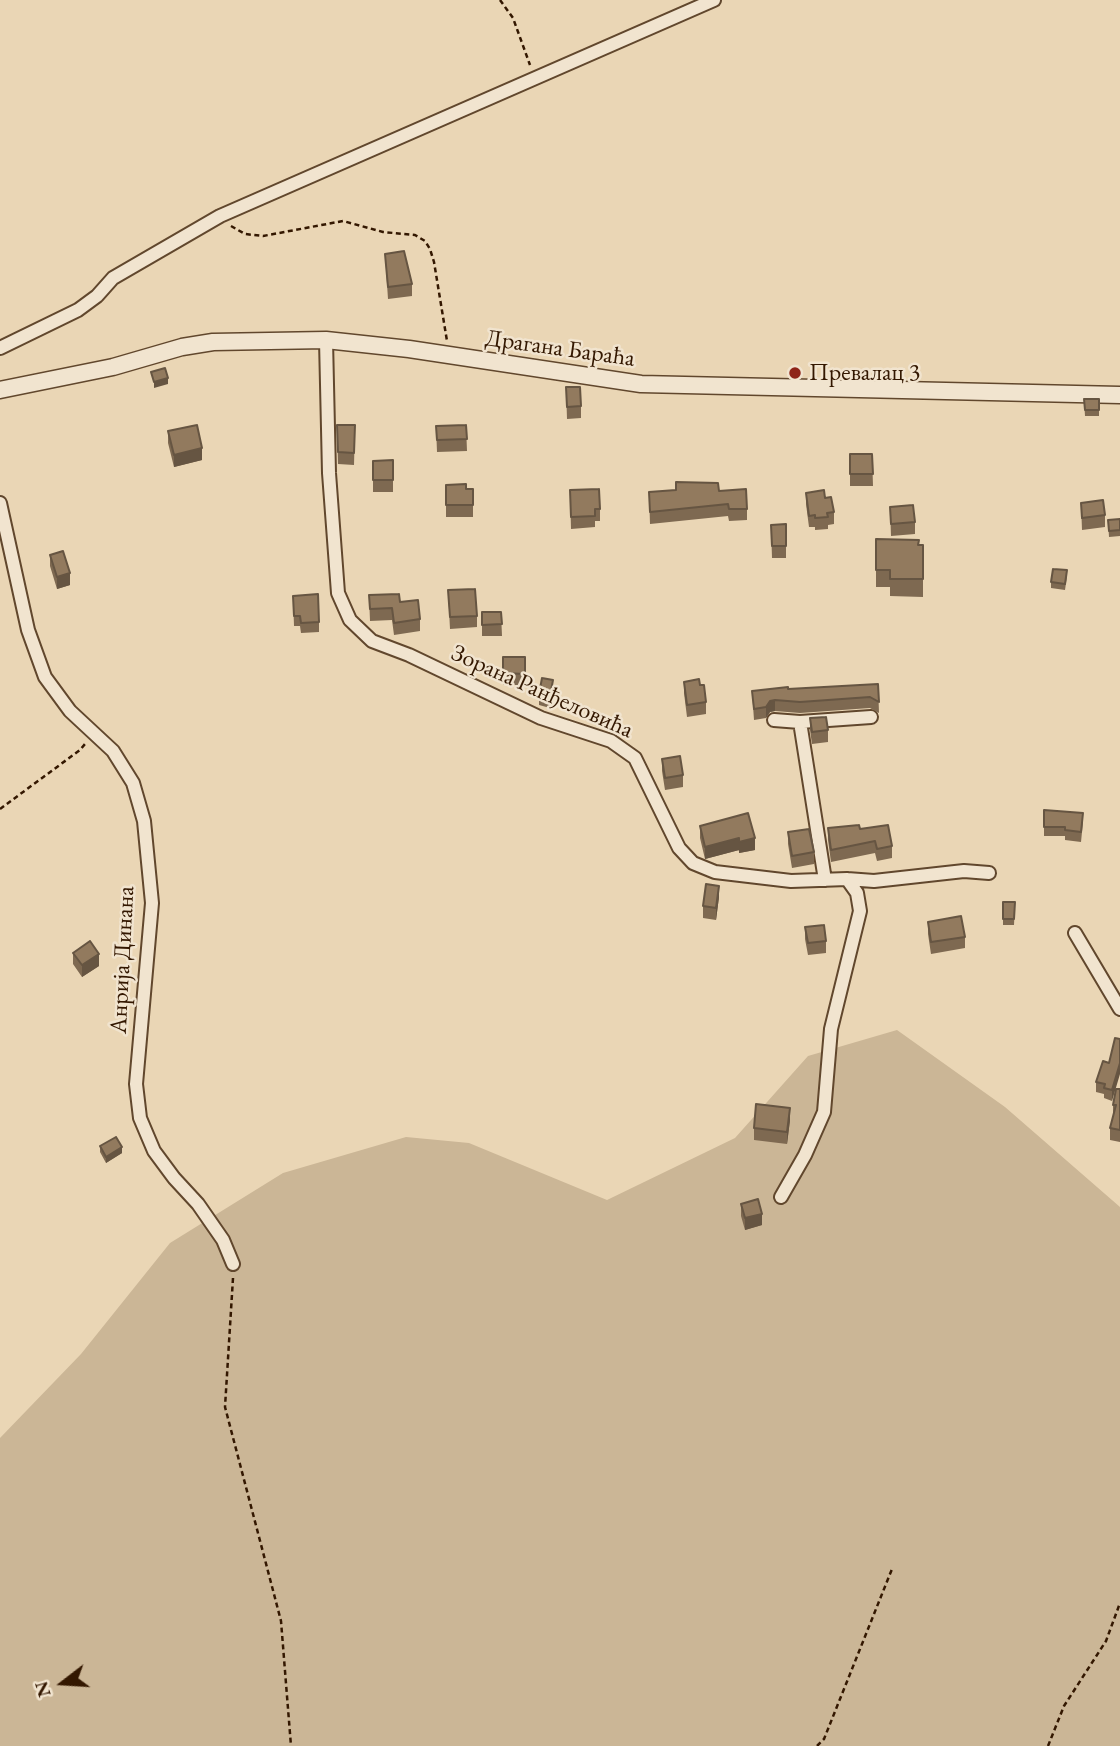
<!DOCTYPE html>
<meta charset="utf-8">
<style>
body{margin:0}
#map{position:relative;width:1120px;height:1746px;overflow:hidden;background:#ead6b5;font-family:"EB Garamond",serif}
canvas{display:block}
.north{position:absolute;left:28px;top:1648px;width:70px;height:70px;-webkit-text-stroke:5px #f1e4cf;paint-order:stroke;rotate:253deg;font-size:19px;font-weight:700;line-height:28px;text-align:center;color:#331700}
.north::after{content:'';display:block;margin:auto;width:24px;height:32px;background:#331700;clip-path:polygon(50% 0,100% 100%,50% 72%,0 100%)}
</style>
<div id="map">
<canvas width="1120" height="1746"></canvas>
<div class="north">N</div>
</div>
<script>
const context = document.querySelector('canvas').getContext('2d');
context.lineJoin = 'round';
function fill(path, color) {
  context.fillStyle = color;
  context.fill(path, 'evenodd');
}
function toPath(rows) {
  const path = new Path2D();
  for (const r of rows) {
    path.moveTo(r[0], r[1]);
    for (let i = 2; i < r.length; i += 2) path.lineTo(r[i], r[i + 1]);
  }
  return path;
}
function trace(path, color, width, dash) {
  context.strokeStyle = color;
  context.lineWidth = width;
  context.lineCap = dash ? 'butt' : 'round';
  context.setLineDash(dash || []);
  context.stroke(path);
}
function write(font, color, halo, rows, align = 'center') {
  context.font = font + ' "EB Garamond",serif';
  context.lineWidth = 5;
  context.setLineDash([]);
  context.textBaseline = 'middle';
  context.strokeStyle = halo;
  context.fillStyle = color;
  for (const [text, x, y, turn = 0] of rows) {
    context.save();
    context.translate(x, y);
    context.rotate((+turn || 0) * Math.PI / 180);
    context.textAlign = isNaN(turn) ? turn : align;
    if (halo) context.strokeText(text, 0, 0);
    context.fillText(text, 0, 0);
    context.restore();
  }
}
fill(toPath([
 [897,1030,1005,1107,1120,1207,1120,1746,0,1746,0,1438,81,1354,170,1243,283,1173,406,1137,469,1143,607,1200,735,1138,808,1056]
]), '#cbb696');
const minor = toPath([
 [326,340,329,473,338,593,350,620,372,641,409,655,541,718,611,741,635,758,679,848,693,863,715,872,791,881,847,879,874,881,964,871,989,873],
 [0,348,78,310,97,296,113,278,220,216,714,0],
 [0,503,28,630,45,677,70,711,113,751,133,783,144,821,152,903,136,1084,140,1118,154,1151,174,1178,198,1204,223,1240,233,1264],
 [774,720,800,722,871,717],
 [800,722,825,880],
 [1075,933,1120,1009],
 [781,1197,805,1155,824,1112,831,1029,860,911,857,893,847,879]
]);
const tertiary = toPath([
 [0,390,113,367,182,347,213,342,326,340,409,349,641,384,1120,395]
]);
trace(minor, '#61472d', 16);
trace(tertiary, '#61472d', 19);
trace(toPath([
 [500,0,513,18,530,65],
 [231,226,245,234,263,236,343,221,383,232,415,235,425,241,430,249,434,262,447,341],
 [0,809,80,750,85,744],
 [233,1278,225,1407,281,1621,291,1746],
 [817,1746,824,1739,892,1569],
 [1048,1746,1064,1706,1106,1641,1120,1603]
]), '#331700', 2.5, [5, 3.5]);
trace(minor, '#f1e4cf', 12);
trace(tertiary, '#f1e4cf', 16);
fill(toPath([
 [385,254,412,284,412,296,388,299],
 [566,387,581,406,581,418,567,419],
 [1084,399,1099,399,1099,416,1085,416],
 [337,425,355,425,354,465,338,464],
 [466,425,467,451,437,452,436,426],
 [168,431,202,460,174,467,168,443],
 [850,454,872,454,873,486,850,486],
 [393,460,393,492,373,492,373,461],
 [446,485,466,489,473,489,473,517,446,517],
 [570,490,600,509,600,521,595,521,595,527,571,529],
 [719,491,747,509,747,520,729,521,728,516,650,524,649,492],
 [806,493,825,498,834,512,834,524,828,525,828,529,815,530,815,527,809,527,806,504],
 [1081,503,1105,515,1105,527,1082,530],
 [890,507,915,522,915,534,891,536],
 [1120,519,1120,536,1109,537,1108,520],
 [786,524,786,558,772,558,771,525],
 [876,539,923,545,923,597,890,596,890,587,876,587],
 [50,555,70,585,57,589,50,566],
 [1067,576,1065,590,1051,588,1051,582],
 [448,590,477,616,477,627,450,629],
 [369,595,400,602,420,619,420,631,394,635,392,620,370,621],
 [293,596,319,622,319,632,301,633,300,626,294,626],
 [482,612,501,612,502,636,482,636],
 [503,657,525,657,525,685,503,685],
 [684,682,700,685,706,702,706,714,687,717,684,693],
 [878,684,879,713,870,708,800,713,775,711,770,712,766,718,754,720,752,691],
 [553,692,550,708,539,705,539,694],
 [810,718,828,730,828,742,812,744,810,730],
 [662,759,683,775,683,787,665,790,662,771],
 [1044,810,1083,822,1081,842,1065,840,1065,836,1044,836],
 [748,813,755,850,739,853,739,850,705,859,700,838,700,826],
 [828,828,860,829,892,846,892,858,877,861,875,853,831,862,828,840],
 [788,832,814,852,814,864,792,868,788,844],
 [719,897,716,920,703,918,703,906],
 [1003,902,1015,902,1014,925,1003,925],
 [928,922,965,937,965,948,931,954,928,934],
 [805,927,826,941,826,953,808,955,805,939],
 [73,953,99,966,82,977,73,964],
 [1115,1038,1112,1101,1104,1098,1104,1094,1096,1092,1096,1082,1109,1063],
 [1120,1089,1120,1142,1110,1140,1110,1128,1113,1116,1113,1105],
 [790,1120,787,1144,754,1140,754,1128],
 [100,1146,122,1153,106,1163,100,1152],
 [741,1204,762,1225,745,1230,741,1216]
]), '#7e6951');
fill(toPath([
 [168,378,168,384,154,388,154,382],
 [202,448,202,460,174,467,174,455],
 [70,573,70,585,57,589,57,577],
 [553,680,553,692,550,708,550,696],
 [775,700,775,711,770,712,766,718,766,707,770,701],
 [739,838,739,850,705,859,705,847],
 [755,838,755,850,739,853,739,842],
 [719,886,719,897,716,920,716,908],
 [99,954,99,966,82,977,82,965],
 [1120,1063,1120,1074,1112,1101,1112,1090],
 [790,1108,790,1120,787,1144,787,1132],
 [122,1147,122,1153,106,1163,106,1157],
 [762,1214,762,1225,745,1230,745,1218]
]), '#665542');
const building = toPath([
 [404,251,412,284,388,287,385,254,404,251],
 [165,368,168,378,154,382,151,372,165,368],
 [566,387,580,387,581,406,567,407,566,387],
 [1084,399,1099,399,1099,410,1085,410,1084,399],
 [197,425,202,448,174,455,168,431,197,425],
 [337,425,355,425,354,453,338,452,337,425],
 [466,425,467,439,437,440,436,426,466,425],
 [850,454,872,454,873,474,850,474,850,454],
 [393,460,393,480,373,480,373,461,393,460],
 [676,482,718,483,719,491,746,489,747,509,729,509,728,504,650,512,649,492,676,490,676,482],
 [466,484,466,489,473,489,473,505,446,505,446,485,466,484],
 [599,489,600,509,595,509,595,516,571,517,570,490,599,489],
 [824,490,825,498,831,497,834,512,827,513,828,517,815,518,815,515,809,516,806,493,824,490],
 [1103,500,1105,515,1082,518,1081,503,1103,500],
 [913,505,915,522,891,524,890,507,913,505],
 [1120,519,1120,530,1109,531,1108,520,1120,519],
 [786,524,786,546,772,546,771,525,786,524],
 [876,539,919,540,918,545,923,545,923,579,890,579,890,570,876,570,876,539],
 [63,551,70,573,57,577,50,555,63,551],
 [1053,569,1067,570,1065,584,1051,582,1053,569],
 [475,589,477,616,450,617,448,590,475,589],
 [318,594,319,622,301,623,300,616,294,616,293,596,318,594],
 [399,594,400,602,418,600,420,619,394,623,392,608,370,609,369,595,399,594],
 [482,612,501,612,502,624,482,625,482,612],
 [503,657,525,657,525,674,503,673,503,657],
 [542,678,553,680,550,696,539,694,542,678],
 [699,679,700,685,704,685,706,702,687,705,684,682,699,679],
 [878,684,879,702,870,697,800,702,775,700,770,701,766,707,754,709,752,691,788,687,788,689,878,684],
 [826,717,828,730,812,732,810,718,826,717],
 [680,756,683,775,665,778,662,759,680,756],
 [1044,810,1083,813,1081,832,1065,830,1065,827,1044,827,1044,810],
 [748,813,755,838,739,842,739,838,705,847,700,826,748,813],
 [859,825,860,829,888,825,892,846,877,849,875,841,831,850,828,828,859,825],
 [809,829,814,852,792,856,788,832,809,829],
 [706,884,719,886,716,908,703,906,706,884],
 [1003,902,1015,902,1014,919,1003,919,1003,902],
 [961,916,965,937,931,942,928,922,961,916],
 [824,925,826,941,808,943,805,927,824,925],
 [90,941,99,954,82,965,73,953,90,941],
 [1115,1038,1120,1039,1120,1063,1112,1090,1104,1088,1105,1084,1096,1082,1103,1061,1109,1063,1115,1038],
 [1116,1089,1120,1089,1120,1130,1110,1128,1116,1105,1113,1105,1116,1089],
 [756,1104,790,1108,787,1132,754,1128,756,1104],
 [116,1137,122,1147,106,1157,100,1146,116,1137],
 [758,1199,762,1214,745,1218,741,1204,758,1199]
]);
fill(building, '#927a5e');
trace(building, '#665542', 2);
for (const [x, y, r, color] of [
 [795,373,7,"#8f2418"]
]) {
  const dot = new Path2D();
  dot.arc(x, y, r, 0, 2 * Math.PI);
  context.fillStyle = color;
  context.fill(dot);
  trace(dot, '#f1e4cf', 2.5);
}
write('24px', '#331700', '#f1e4cf', [
 ["Драгана Бараћа",560,349,8],
 ["Зорана Ранђеловића",542,692,24],
 ["Анрија Динана",123,960,-87]
]);
write('24px', '#331700', '#f1e4cf', [
 ["Превалац 3",809,373]
], 'left');
</script>
